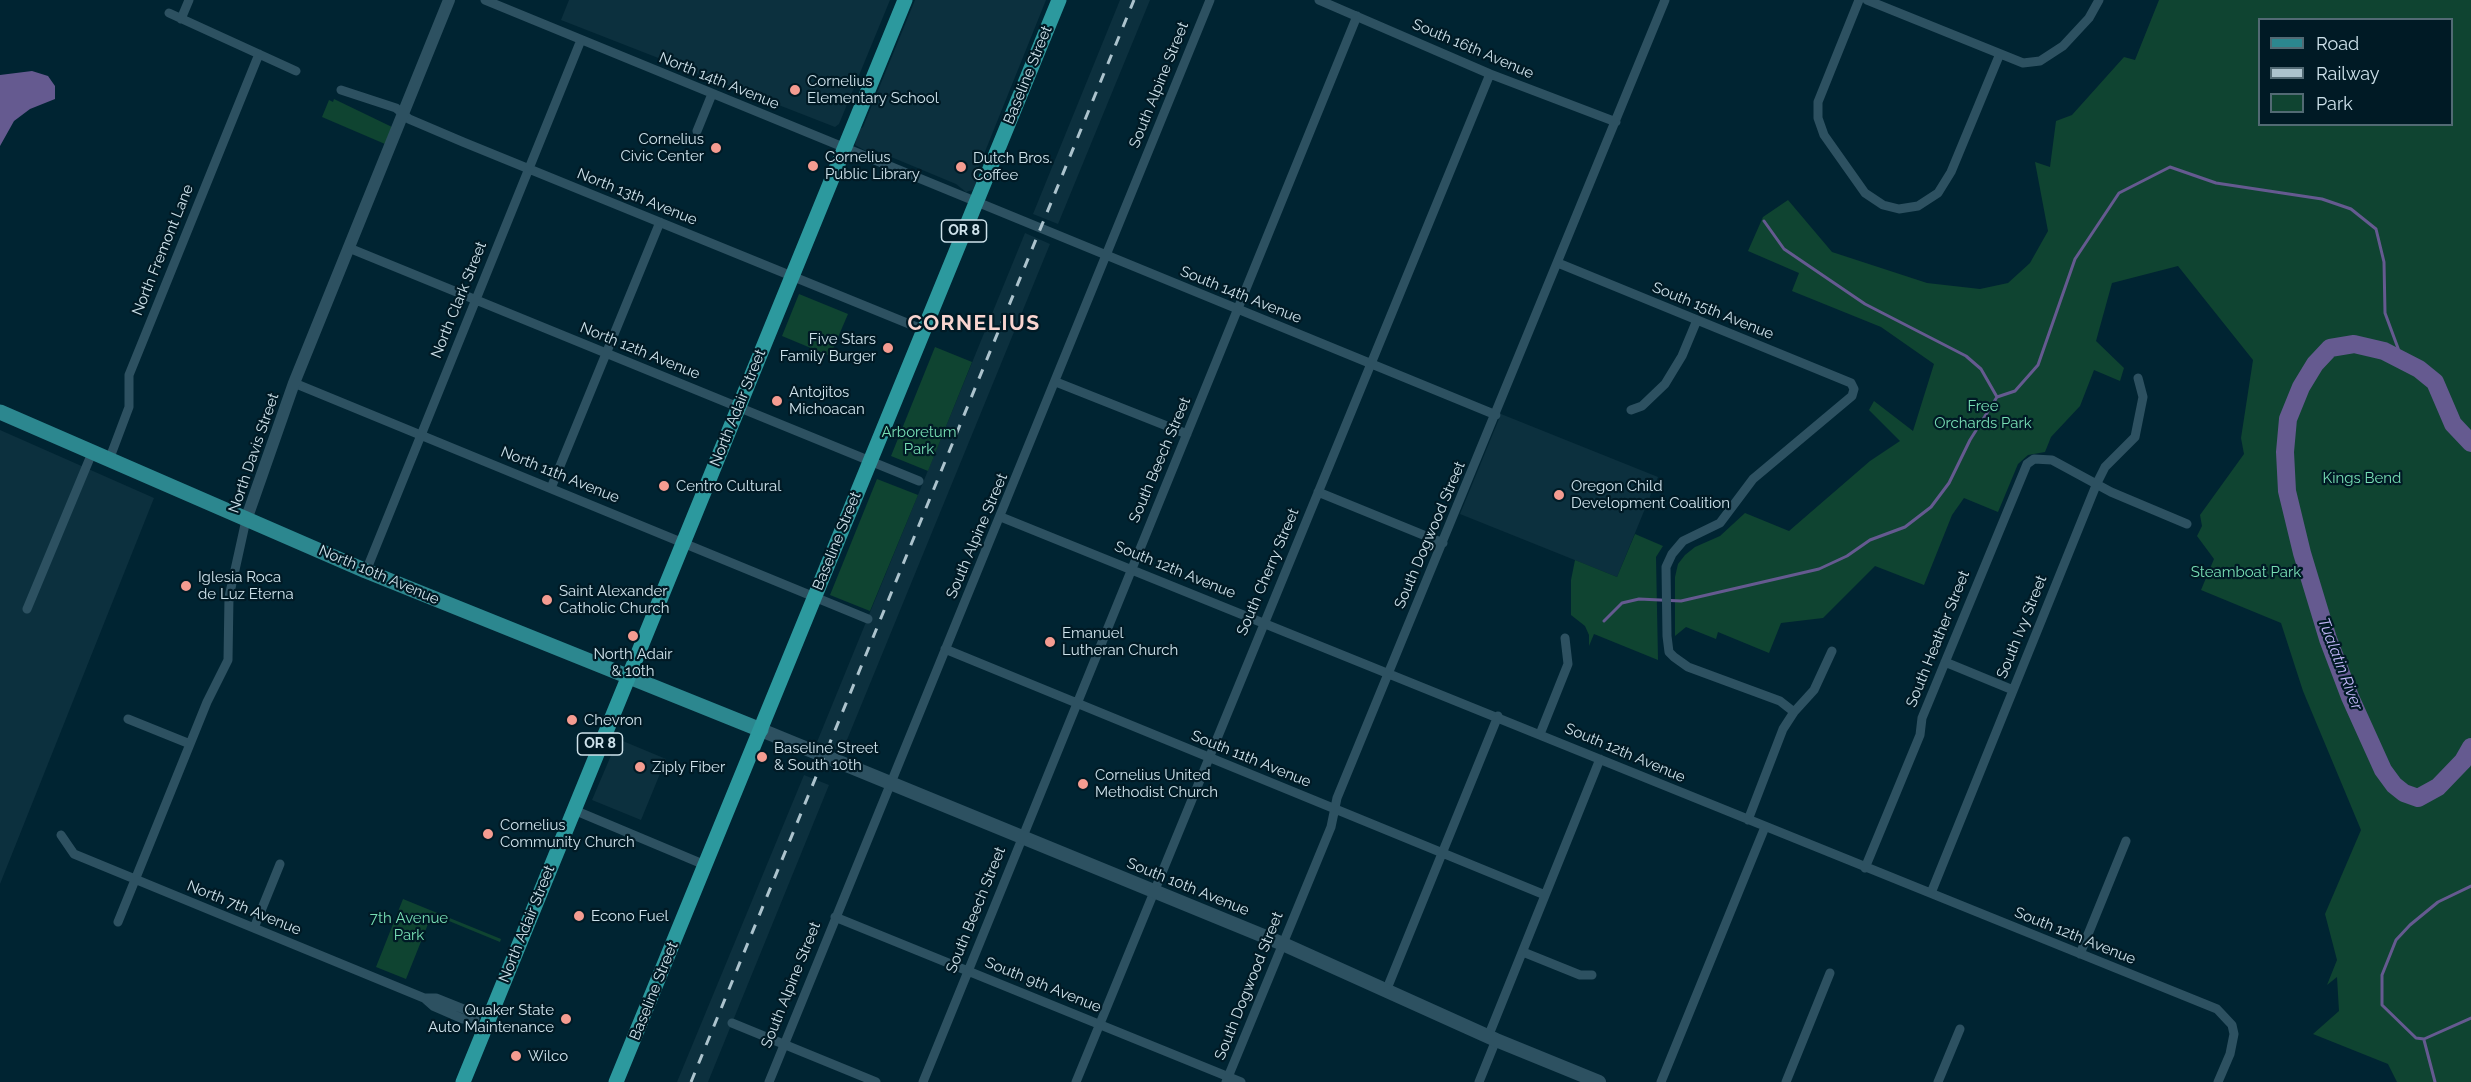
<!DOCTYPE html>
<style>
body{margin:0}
#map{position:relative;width:2471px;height:1082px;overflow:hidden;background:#002432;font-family:Raleway,sans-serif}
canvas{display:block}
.legend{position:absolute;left:2258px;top:18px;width:195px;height:108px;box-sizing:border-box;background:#001a25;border:2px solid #526a74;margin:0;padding:8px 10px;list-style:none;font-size:18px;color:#cee2eb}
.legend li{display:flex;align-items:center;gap:12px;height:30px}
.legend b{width:30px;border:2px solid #526a74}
</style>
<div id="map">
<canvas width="2471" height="1082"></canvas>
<ul class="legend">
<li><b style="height:8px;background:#2c878f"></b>Road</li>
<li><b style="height:8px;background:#acc3cd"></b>Railway</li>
<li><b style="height:16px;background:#0f4431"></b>Park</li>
</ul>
</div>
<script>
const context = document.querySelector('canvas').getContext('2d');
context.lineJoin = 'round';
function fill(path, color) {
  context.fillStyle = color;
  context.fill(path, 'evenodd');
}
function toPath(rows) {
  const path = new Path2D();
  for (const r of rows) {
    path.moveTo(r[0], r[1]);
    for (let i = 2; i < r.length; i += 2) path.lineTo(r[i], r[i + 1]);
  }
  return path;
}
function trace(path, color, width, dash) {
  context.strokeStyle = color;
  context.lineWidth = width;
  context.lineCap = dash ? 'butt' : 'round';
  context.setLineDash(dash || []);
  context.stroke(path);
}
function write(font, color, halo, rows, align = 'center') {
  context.font = font + ' Raleway,sans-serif';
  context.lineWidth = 4.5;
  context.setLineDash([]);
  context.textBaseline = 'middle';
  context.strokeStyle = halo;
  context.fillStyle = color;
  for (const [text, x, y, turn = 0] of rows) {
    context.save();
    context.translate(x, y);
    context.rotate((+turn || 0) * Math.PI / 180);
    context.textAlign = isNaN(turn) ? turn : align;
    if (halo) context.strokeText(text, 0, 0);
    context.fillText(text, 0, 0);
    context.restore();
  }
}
fill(toPath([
 [569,0,890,0,839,124,835,127,561,20],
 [915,0,1046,0,976,174,977,180,973,190,966,192,956,184,872,149,866,151,855,145,858,130,863,127],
 [1120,0,1150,0,1058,224,1033,214],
 [1025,233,1050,244,842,752,817,742],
 [1501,414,1658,477,1617,577,1460,514],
 [0,430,154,498,0,884],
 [618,739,666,759,641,820,592,800],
 [804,775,829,785,708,1082,677,1082]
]), '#0c303e');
fill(toPath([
 [2159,0,2471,0,2471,1082,2397,1082,2388,1064,2313,1034,2339,1011,2337,977,2327,985,2337,960,2325,914,2361,830,2303,691,2281,623,2201,590,2214,559,2197,536,2202,526,2200,515,2244,454,2241,438,2253,360,2178,266,2112,283,2096,341,2124,368,2120,381,2094,370,2080,406,2051,437,2045,452,2028,455,2018,464,1998,512,1964,498,1952,515,1924,585,1875,566,1823,618,1781,623,1769,653,1718,632,1716,639,1686,627,1675,636,1675,577,1678,564,1685,555,1695,547,1720,536,1745,513,1789,531,1870,461,1900,441,1869,410,1874,401,1913,431,1934,364,1881,327,1792,291,1799,273,1748,251,1763,217,1788,200,1832,252,1927,283,1980,289,2008,283,2030,263,2048,231,2035,162,2050,167,2056,121,2072,115,2124,57,2135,60],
 [2260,20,2452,20,2452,124,2260,124],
 [334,99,392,127,385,144,322,117,329,100,333,102],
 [799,294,848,314,830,356,782,336],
 [935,347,972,362,928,471,891,456],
 [877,479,918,495,870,611,830,595],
 [1635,534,1663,546,1656,557,1658,660,1594,634,1589,646,1589,635,1585,626,1571,615,1571,580,1575,560,1617,577],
 [403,899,501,939,500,942,432,914,406,979,376,967]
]), '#0f4431');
fill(toPath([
 [32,71,48,76,55,86,55,99,30,109,14,121,0,146,0,75]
]), '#655a90');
trace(toPath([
 [1764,221,1784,249,1865,304,1966,356,1981,369,1997,397],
 [1604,621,1622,603,1639,599,1681,601,1819,569,1847,556,1870,540,1905,527,1931,507,1949,483,1970,440,1997,397,2015,391,2038,365,2075,259,2119,193,2170,167,2216,183,2322,199,2351,209,2376,229,2384,262,2385,313,2402,359],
 [2471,886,2438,902,2410,925,2396,940,2382,975,2382,1005,2416,1038,2424,1039,2471,1018],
 [2424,1040,2435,1082]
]), '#655a90', 3);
trace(toPath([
 [2471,443,2453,424,2435,382,2419,369,2384,351,2354,344,2330,348,2315,364,2301,387,2288,419,2285,452,2287,491,2302,553,2328,639,2350,697,2383,770,2394,785,2404,793,2418,798,2438,787,2463,761,2471,747]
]), '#655a90', 18);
trace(toPath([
 [485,0,1496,415],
 [1319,0,1490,74,1616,122],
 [1859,0,1818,102,1818,118,1824,135,1865,193,1883,205,1899,209,1918,206,1938,193,1951,172,1999,56],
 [1867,0,2023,63,2040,61,2063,46,2089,18,2099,0],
 [169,13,296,71],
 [181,19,189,0],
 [341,90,396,108,409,119,463,142,924,330],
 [697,131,712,94],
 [349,248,919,481],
 [1558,263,1851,383,1854,389,1852,396,1753,479,1720,523,1683,541,1672,554,1666,567,1667,636,1669,652,1674,657,1688,667,1780,701,1794,712],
 [1056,382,1187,434],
 [294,383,868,619],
 [1631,410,1642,406,1665,384,1682,356,1697,320],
 [109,460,129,407,129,375,259,54],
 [551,488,660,222],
 [1318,492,1443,543],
 [1001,517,2217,1009,2232,1025,2234,1034,2230,1054,2218,1082],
 [366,571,581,40],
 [27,609,92,453],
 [945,649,1545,895],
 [1945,662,2013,690],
 [128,719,190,744],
 [1540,734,1568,664,1565,638],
 [574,810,705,865],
 [1748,820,1783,729,1794,712,1814,690,1832,651],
 [61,835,74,854,424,998,433,1006,463,1019,474,1019],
 [1865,868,1920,735,1922,718,2027,464,2034,459,2052,460,2111,492,2187,524],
 [1931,893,2097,483,2105,467,2135,437,2143,397,2138,378],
 [835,917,1241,1082],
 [118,922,207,702,228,660,229,597,246,520],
 [254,928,280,864],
 [1523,952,1580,975,1592,975],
 [2080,954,2126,841],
 [1386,991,1498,716],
 [424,998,436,998,466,1010,475,1019],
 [732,1023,876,1082],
 [1488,1037,1600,759],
 [769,1082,1210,0],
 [923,1082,1357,16],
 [1076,1082,1490,74],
 [1226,1082,1331,827,1337,798,1665,0],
 [1479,1082,1496,1040],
 [1661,1082,1765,827],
 [1786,1082,1830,973],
 [1938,1082,1960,1029]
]), '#2d5161', 9);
trace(toPath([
 [246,520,294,383,449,0]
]), '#2d5161', 12);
trace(toPath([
 [761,730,1283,944,1496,1040,1599,1082]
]), '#2d5161', 14);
trace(toPath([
 [0,412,366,571,761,730]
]), '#2c878f', 15);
trace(toPath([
 [463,1082,905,0],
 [616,1082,1059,0]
]), '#2c999e', 15);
trace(toPath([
 [691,1082,1134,0]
]), '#acc3cd', 3, [10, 10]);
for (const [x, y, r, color] of [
 [795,90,6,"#f59c91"],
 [716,148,6,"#f59c91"],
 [813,166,6,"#f59c91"],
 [961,167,6,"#f59c91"],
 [888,348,6,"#f59c91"],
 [777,401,6,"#f59c91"],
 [664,486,6,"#f59c91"],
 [1559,495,6,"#f59c91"],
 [186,586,6,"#f59c91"],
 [547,600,6,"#f59c91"],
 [633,636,6,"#f59c91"],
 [1050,642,6,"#f59c91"],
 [572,720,6,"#f59c91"],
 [762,757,6,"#f59c91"],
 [640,767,6,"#f59c91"],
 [1083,784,6,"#f59c91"],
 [488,834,6,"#f59c91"],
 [579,916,6,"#f59c91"],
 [566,1019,6,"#f59c91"],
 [516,1056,6,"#f59c91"]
]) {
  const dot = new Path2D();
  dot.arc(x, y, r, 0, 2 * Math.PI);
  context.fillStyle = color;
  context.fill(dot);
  trace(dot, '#001a25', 2);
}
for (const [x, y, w] of [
 [964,231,45],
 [600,744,45]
]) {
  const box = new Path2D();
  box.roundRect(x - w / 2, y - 11, w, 22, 4.5);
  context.fillStyle = '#001a25';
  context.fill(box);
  trace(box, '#cee2eb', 1.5);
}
write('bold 14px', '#cee2eb', null, [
 ["OR 8",964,231],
 ["OR 8",600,744]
]);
write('15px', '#cee2eb', '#001a25', [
 ["South 16th Avenue",1473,49,23],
 ["Baseline Street",1028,75,-68],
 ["North 14th Avenue",719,81,22],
 ["South Alpine Street",1159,85,-68],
 ["North 13th Avenue",637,197,22],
 ["North Fremont Lane",163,250,-68],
 ["South 14th Avenue",1241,295,22],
 ["North Clark Street",459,300,-68],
 ["South 15th Avenue",1713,311,22],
 ["North 12th Avenue",640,351,22],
 ["North Adair Street",738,408,-68],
 ["North Davis Street",254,453,-71],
 ["South Beech Street",1160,460,-67],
 ["North 11th Avenue",560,475,22],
 ["South Dogwood Street",1430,535,-67],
 ["South Alpine Street",977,536,-67],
 ["Baseline Street",837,541,-68],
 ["South 12th Avenue",1175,570,22],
 ["South Cherry Street",1268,572,-67],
 ["North 10th Avenue",379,575,23],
 ["South Ivy Street",2022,627,-68],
 ["South Heather Street",1938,639,-68],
 ["South 12th Avenue",1625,753,23],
 ["South 11th Avenue",1251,759,22],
 ["South 10th Avenue",1188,887,22],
 ["North 7th Avenue",244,908,22],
 ["South Beech Street",976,910,-68],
 ["North Adair Street",527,924,-68],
 ["South 12th Avenue",2075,936,22],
 ["South Alpine Street",791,985,-68],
 ["South 9th Avenue",1043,985,22],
 ["South Dogwood Street",1249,986,-68],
 ["Baseline Street",654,991,-68]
]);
write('15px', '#cee2eb', '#001a25', [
 ["Cornelius",807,81],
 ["Elementary School",807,98],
 ["Cornelius",704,139,"right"],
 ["Civic Center",704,156,"right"],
 ["Cornelius",825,157],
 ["Public Library",825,174],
 ["Dutch Bros.",973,158],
 ["Coffee",973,175],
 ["Five Stars",876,339,"right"],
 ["Family Burger",876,356,"right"],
 ["Antojitos",789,392],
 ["Michoacan",789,409],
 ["Centro Cultural",676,486],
 ["Oregon Child",1571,486],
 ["Development Coalition",1571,503],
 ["Iglesia Roca",198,577],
 ["de Luz Eterna",198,594],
 ["Saint Alexander",559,591],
 ["Catholic Church",559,608],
 ["Emanuel",1062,633],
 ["Lutheran Church",1062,650],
 ["North Adair",633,654,"center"],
 ["& 10th",633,671,"center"],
 ["Chevron",584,720],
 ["Baseline Street",774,748],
 ["& South 10th",774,765],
 ["Ziply Fiber",652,767],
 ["Cornelius United",1095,775],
 ["Methodist Church",1095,792],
 ["Cornelius",500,825],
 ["Community Church",500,842],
 ["Econo Fuel",591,916],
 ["Quaker State",554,1010,"right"],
 ["Auto Maintenance",554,1027,"right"],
 ["Wilco",528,1056]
], 'left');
write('15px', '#77deb4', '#001a25', [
 ["Free",1983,406],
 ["Orchards Park",1983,423],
 ["Arboretum",919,432],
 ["Park",919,449],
 ["Kings Bend",2362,478],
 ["Steamboat Park",2246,572],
 ["7th Avenue",409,918],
 ["Park",409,935]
]);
write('italic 16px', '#c1b6f7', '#001a25', [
 ["Tualatin River",2340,664,69]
]);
context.letterSpacing = '1.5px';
write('bold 21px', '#f8d5d0', '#001a25', [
 ["CORNELIUS",974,324]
]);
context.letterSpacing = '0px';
</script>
